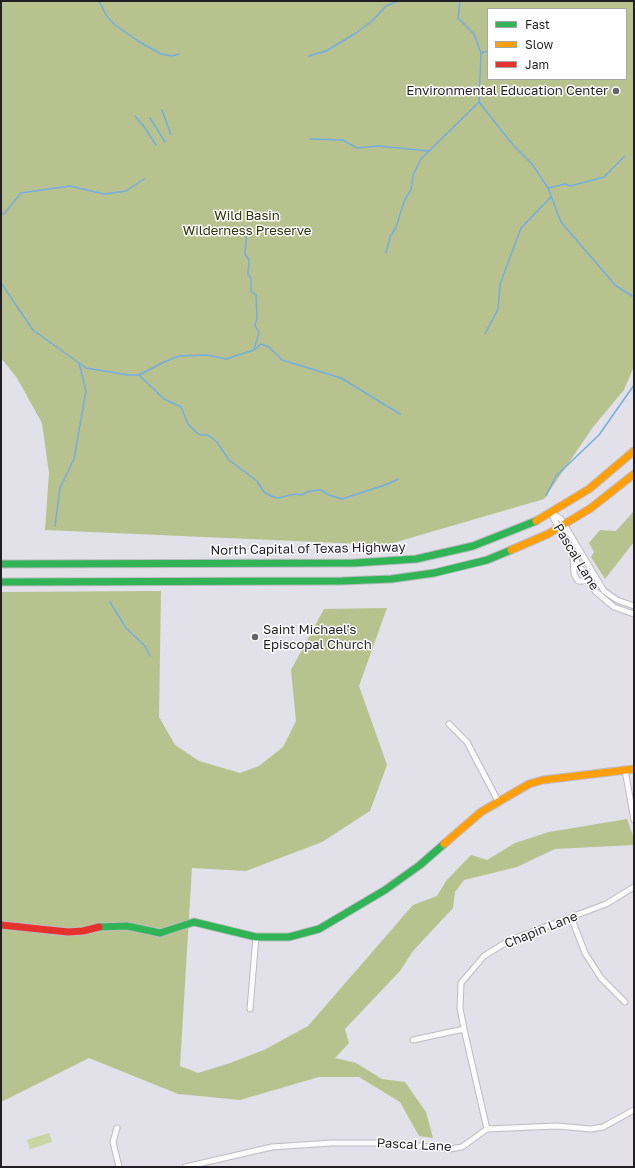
<!DOCTYPE html>
<style>
body{margin:0}
#map{position:relative;width:635px;height:1168px;overflow:hidden;background:#e2e0e8;font-family:"Golos Text",sans-serif}
canvas{display:block}
.frame{position:absolute;inset:0;border:2px solid #211f25;pointer-events:none}
.legend{position:absolute;left:487px;top:8px;width:140px;height:72px;box-sizing:border-box;background:#fff;border:1px solid #a6a5a8;margin:0;padding:5px 7px;list-style:none;font-size:12px;color:#211f25}
.legend li{display:flex;align-items:center;gap:8px;height:20px}
.legend b{width:20px;border:1px solid #a6a5a8}
</style>
<div id="map">
<canvas width="635" height="1168"></canvas>
<div class="frame"></div>
<ul class="legend">
<li><b style="height:5px;background:#30b455"></b>Fast</li>
<li><b style="height:5px;background:#ff9f0a"></b>Slow</li>
<li><b style="height:5px;background:#e5322d"></b>Jam</li>
</ul>
</div>
<script>
const context = document.querySelector('canvas').getContext('2d');
context.lineJoin = 'round';
function fill(path, color) {
  context.fillStyle = color;
  context.fill(path, 'evenodd');
}
function toPath(rows) {
  const path = new Path2D();
  for (const r of rows) {
    path.moveTo(r[0], r[1]);
    for (let i = 2; i < r.length; i += 2) path.lineTo(r[i], r[i + 1]);
  }
  return path;
}
function trace(path, color, width, dash) {
  context.strokeStyle = color;
  context.lineWidth = width;
  context.lineCap = dash ? 'butt' : 'round';
  context.setLineDash(dash || []);
  context.stroke(path);
}
function write(font, color, halo, rows, align = 'center') {
  context.font = font + ' "Golos Text",sans-serif';
  context.lineWidth = 3;
  context.setLineDash([]);
  context.textBaseline = 'middle';
  context.strokeStyle = halo;
  context.fillStyle = color;
  for (const [text, x, y, turn = 0] of rows) {
    context.save();
    context.translate(x, y);
    context.rotate((+turn || 0) * Math.PI / 180);
    context.textAlign = isNaN(turn) ? turn : align;
    if (halo) context.strokeText(text, 0, 0);
    context.fillText(text, 0, 0);
    context.restore();
  }
}
fill(toPath([
 [49,1133,52,1142,30,1149,27,1140]
]), '#cad5a4');
fill(toPath([
 [1,1,634,1,634,366,624,390,593,427,544,499,386,545,45,530,49,473,42,423,17,378,1,358],
 [488,9,626,9,626,79,488,79],
 [634,511,634,542,605,579,591,557,594,552,589,543,600,530,616,531],
 [161,591,159,717,175,745,199,761,240,773,259,766,283,747,296,721,291,670,324,609,387,608,359,686,387,765,370,811,322,842,246,871,192,868,180,1066,198,1073,230,1063,264,1050,308,1026,413,905,437,896,446,881,471,855,487,860,515,843,549,832,627,819,634,838,634,845,555,849,517,867,464,880,455,892,453,908,413,951,400,971,345,1029,349,1043,335,1058,356,1063,382,1079,405,1082,426,1112,433,1138,419,1136,400,1102,359,1077,319,1077,240,1100,178,1094,89,1058,1,1102,1,592]
]), '#b8c28e');
trace(toPath([
 [99,1,106,15,114,24,138,41,161,54,172,56,179,54],
 [481,53,488,51],
 [309,56,326,51,356,33,372,21,386,6,398,1],
 [479,102,513,145,532,164,548,188,561,222,616,286,634,297],
 [162,110,171,135],
 [135,116,145,128,156,145],
 [150,118,165,142],
 [310,139,343,140,357,148,378,146,429,151],
 [548,188,565,184,570,186,604,177,624,157],
 [1,214,4,214,21,193,70,186,104,194,126,191,144,179],
 [247,227,245,254,249,260,248,275,251,278,251,291,256,295,257,318,255,325,259,333,254,349],
 [386,253,390,237,396,227,405,199,411,190,413,175,421,159,479,102,481,53,474,34,458,18,460,1],
 [1,283,33,330,79,363,86,391,74,459,60,488,55,526],
 [485,334,498,309,500,284,521,228,551,197],
 [79,363,86,368,128,375,139,375,164,362,179,356,207,355,226,359,254,350,261,344,269,347,282,360,341,378,400,414],
 [140,376,164,399,181,407,188,424,197,433,200,435,208,435,217,442,229,460,257,481,264,492,271,496,278,498,295,494,301,495,310,491,321,490,329,495,342,499,388,484,398,479],
 [546,496,556,476,599,435,634,385],
 [110,602,126,628,145,646,150,656]
]), '#73aee0', 1.5);
const street = toPath([
 [551,513,572,554,595,591,614,607,634,614],
 [551,513,561,519,604,591,617,600,634,606],
 [573,558,574,574,578,581,583,581,594,575],
 [449,724,467,742,498,801],
 [625,770,634,820],
 [571,917,585,953,601,978,625,1002],
 [250,1009,256,937],
 [413,1040,464,1029],
 [117,1128,113,1142,119,1167],
 [487,1129,464,1029,460,1008,461,983,484,956,510,940,606,904,634,887],
 [185,1167,272,1147,331,1143,387,1143,449,1149,462,1147,487,1129,557,1126,591,1129,603,1127,634,1110]
]);
const fast = toPath([
 [1,564,354,563,416,559,473,546,536,521],
 [1,582,342,581,391,579,434,573,487,560,511,550],
 [99,927,127,926,160,933,194,922,256,937,289,937,319,929,385,890,420,865,444,844]
]);
const slow = toPath([
 [536,521,589,489,634,451],
 [511,550,548,534,591,508,634,474],
 [444,844,481,812,529,784,543,780,634,769]
]);
const jam = toPath([
 [1,925,68,932,83,931,99,927]
]);
trace(street, '#bdbbc2', 7);
trace(fast, '#bdbbc2', 9);
trace(slow, '#bdbbc2', 9);
trace(jam, '#bdbbc2', 9);
trace(street, '#fbfafc', 5);
trace(fast, '#30b455', 7);
trace(slow, '#ff9f0a', 7);
trace(jam, '#e5322d', 7);
for (const [x, y, r, color] of [
 [616,91,4,"#656369"],
 [255,637,4,"#656369"]
]) {
  const dot = new Path2D();
  dot.arc(x, y, r, 0, 2 * Math.PI);
  context.fillStyle = color;
  context.fill(dot);
  trace(dot, '#fff', 1.5);
}
write('13px', '#211f25', '#fff', [
 ["Environmental Education Center",608,91],
 ["Saint Michael's",263,630,"left"],
 ["Episcopal Church",263,645,"left"]
], 'right');
write('13px', '#2c3409', '#fff', [
 ["Wild Basin",247,216],
 ["Wilderness Preserve",247,231]
]);
write('13px', '#211f25', '#fff', [
 ["North Capital of Texas Highway",308,549,-1],
 ["Pascal Lane",576,557,59],
 ["Chapin Lane",541,930,-22],
 ["Pascal Lane",414,1145,3]
]);
</script>
